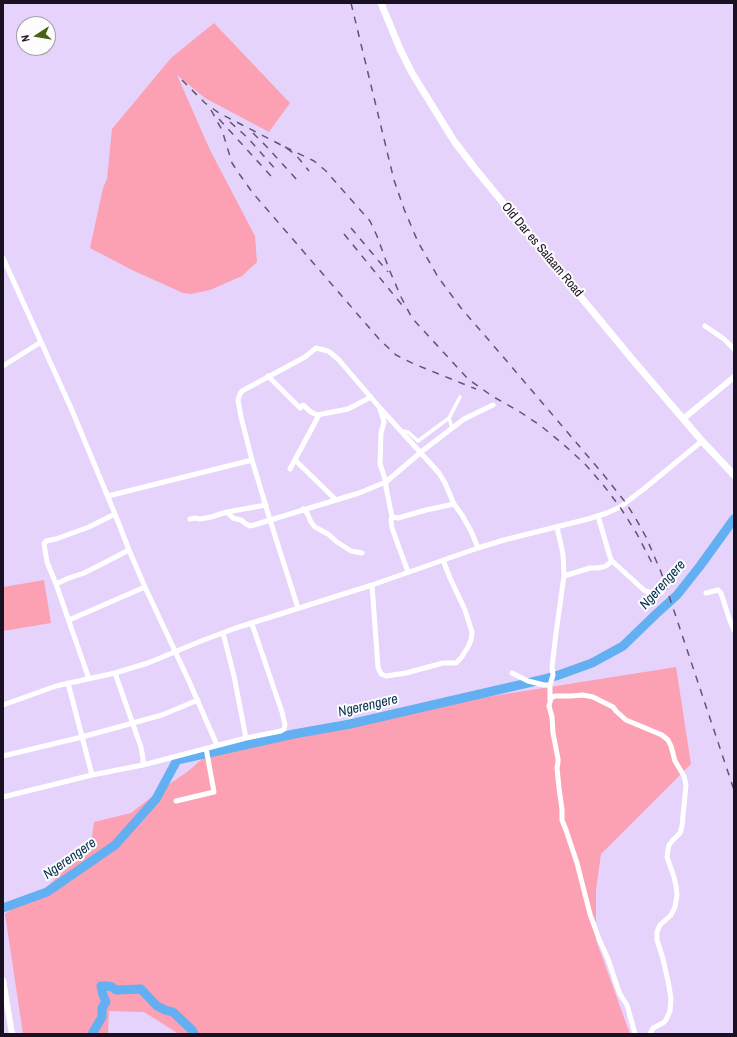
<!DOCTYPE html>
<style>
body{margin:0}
#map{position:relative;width:737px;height:1037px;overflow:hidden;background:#e6d3fb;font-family:"Archivo Narrow",sans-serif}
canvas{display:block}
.frame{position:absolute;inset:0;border:4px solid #191021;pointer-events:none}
.north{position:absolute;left:16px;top:16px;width:40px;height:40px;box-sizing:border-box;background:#fdfdfd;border:1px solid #a29ea5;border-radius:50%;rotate:258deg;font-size:11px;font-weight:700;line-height:16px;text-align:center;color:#191021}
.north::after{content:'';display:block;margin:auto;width:14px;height:18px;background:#486212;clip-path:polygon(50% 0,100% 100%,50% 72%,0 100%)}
</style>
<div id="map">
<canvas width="737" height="1037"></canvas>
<div class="frame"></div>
<div class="north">N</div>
</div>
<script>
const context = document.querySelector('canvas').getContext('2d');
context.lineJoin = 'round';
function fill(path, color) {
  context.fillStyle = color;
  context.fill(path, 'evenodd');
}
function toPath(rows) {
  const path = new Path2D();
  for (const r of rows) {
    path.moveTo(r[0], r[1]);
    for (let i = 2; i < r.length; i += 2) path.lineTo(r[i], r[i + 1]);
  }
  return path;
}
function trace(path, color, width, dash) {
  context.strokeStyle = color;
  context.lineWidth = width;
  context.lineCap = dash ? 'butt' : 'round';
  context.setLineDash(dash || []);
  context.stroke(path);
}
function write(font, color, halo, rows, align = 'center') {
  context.font = font + ' "Archivo Narrow",sans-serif';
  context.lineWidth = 4;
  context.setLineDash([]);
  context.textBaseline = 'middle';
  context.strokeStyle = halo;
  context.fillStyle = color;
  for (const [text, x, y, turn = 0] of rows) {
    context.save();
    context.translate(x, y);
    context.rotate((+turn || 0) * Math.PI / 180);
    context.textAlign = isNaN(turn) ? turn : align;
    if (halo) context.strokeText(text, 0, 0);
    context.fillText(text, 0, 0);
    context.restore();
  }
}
fill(toPath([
 [214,23,290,103,269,132,205,98,177,75,210,150,255,236,257,262,242,276,210,290,191,294,183,293,132,270,90,248,103,188,107,179,112,129,171,58],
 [44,580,51,623,3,631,3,587],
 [676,667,691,764,601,854,596,890,596,940,630,1034,179,1034,144,1012,109,1011,108,1034,23,1034,5,914,15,907,39,894,74,862,92,837,94,822,131,813,162,789,187,772,221,743,423,707]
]), '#fca0b3');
trace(toPath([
 [3,908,47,892,115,845,156,799,177,760,294,734,350,724,532,682,556,676,592,663,623,646,655,615,677,595,700,566,734,519],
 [92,1034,102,1017,102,1008,106,1002,103,995,101,986,107,986,112,987,116,990,141,989,157,1006,165,1010,173,1012,192,1030,194,1034]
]), '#62aff1', 9);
trace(toPath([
 [449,418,452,428],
 [402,431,408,432,418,441,449,418,460,397]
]), '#fff', 3.5);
trace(toPath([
 [3,258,71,408,115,514,129,550,145,587,188,679,217,745],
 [705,326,724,339,734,349],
 [3,366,41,342],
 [268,376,300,408,303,405,311,412,317,415,348,409,371,397],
 [380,409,384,422,381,433,380,464,386,482,386,487,392,517,391,520,392,528,408,572],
 [295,460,336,500],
 [290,469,319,415],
 [108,496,252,460],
 [303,509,307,513,311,522,315,527,328,534,337,542,351,551,362,553],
 [227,512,233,518,241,520,246,524,250,526,254,525,359,493,386,482,421,452,464,419,493,405],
 [598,516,610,557,612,561,645,591,657,594,662,592],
 [392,517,398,518,426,510,454,504],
 [190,519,195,518,200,519,211,517,227,512,266,505],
 [564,576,590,568,597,568,603,567,606,566,612,561],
 [56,584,69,578,84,573,102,564,129,550],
 [372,585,378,667,381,674,386,676,406,673,443,663,456,663,461,658,468,647,471,640,472,632,465,610,450,578,443,560],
 [706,593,718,590,721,593,730,621,734,630],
 [298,608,270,520,252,460,241,417,238,400,240,394,242,391,305,357,316,348,328,351,332,354,339,360,380,408,439,473,445,483,454,504,462,515,472,533,478,548],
 [69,620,145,587],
 [223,633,234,676,246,738],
 [115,673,141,747,143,758,143,765],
 [512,673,528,681,544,685,550,685,553,675,552,667,556,633,564,576,563,554,557,527],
 [89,679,56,584,47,562,44,544,46,541,56,539,89,527,115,514],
 [68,683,92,775],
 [550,685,550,699],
 [3,705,56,686,115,673,148,663,201,641,236,628,372,585,478,548,504,540,588,519,607,513,620,507,645,488,702,441],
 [3,756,82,737,162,715,198,700],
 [3,797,92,775,143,765,246,738,281,731,284,729,285,725,282,712,252,624],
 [176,801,214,792,206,748],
 [635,1034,627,1005,620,994,617,986,608,959,599,939,590,914,577,863,566,830,562,820,562,809,559,788,557,768,558,762,558,759,553,733,552,717,549,706,551,698,555,696,571,696,583,695,593,697,613,707,616,711,626,720,662,735,668,740,671,746,675,761,684,776,686,785,682,826,680,833,673,840,669,845,668,850,667,857,674,877,676,886,677,895,675,907,671,915,660,925,657,932,657,940,663,959,668,981,671,998,670,1011,666,1020,663,1023,653,1028,650,1034]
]), '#fff', 5);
trace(toPath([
 [683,419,734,377],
 [3,980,12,1034]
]), '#fff', 6);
trace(toPath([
 [381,3,400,49,412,73,454,141,477,171,551,261,632,359,702,441,734,475]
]), '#fff', 7);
trace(toPath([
 [351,3,394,180,404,209,418,242,438,277,461,308,499,352,603,474,626,503,636,519,646,537,661,572,734,790],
 [182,80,205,103,219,113,285,147,296,155,309,171],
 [211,110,222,130,232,163,240,175,252,192,379,339,396,355,414,364,476,389],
 [219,119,271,176],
 [230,122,248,138,277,171],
 [253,133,266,146,298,181],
 [285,147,314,161,326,171,370,221,377,236,389,269,401,297,412,318,468,379,492,396,520,412,541,426,563,444,585,464,604,486,620,507,637,534,652,563],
 [351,228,388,272],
 [344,234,402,305]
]), '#62556f', 1.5, [7, 7]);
write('13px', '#191021', '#fdfdfd', [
 ["Old Dar es Salaam Road",542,250,50]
]);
write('italic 14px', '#053151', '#fdfdfd', [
 ["Ngerengere",663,585,-48],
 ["Ngerengere",368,706,-13],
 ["Ngerengere",70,859,-35]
]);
</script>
